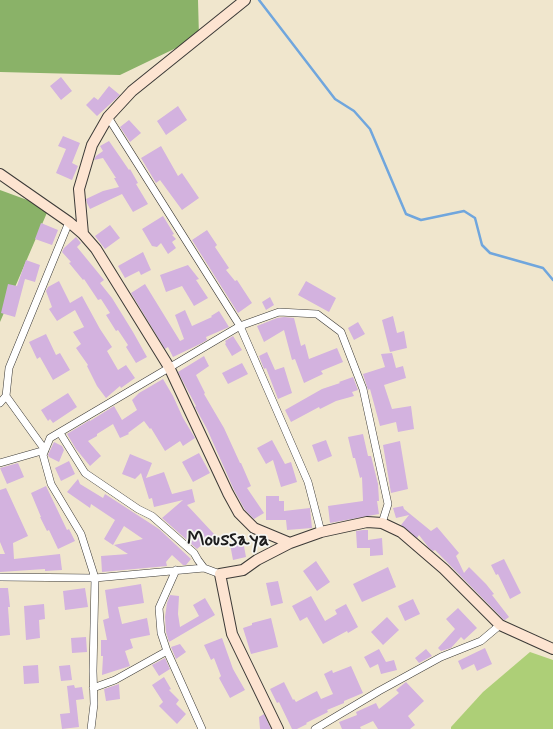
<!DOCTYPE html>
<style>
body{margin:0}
canvas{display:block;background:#f0e6cd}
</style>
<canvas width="553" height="729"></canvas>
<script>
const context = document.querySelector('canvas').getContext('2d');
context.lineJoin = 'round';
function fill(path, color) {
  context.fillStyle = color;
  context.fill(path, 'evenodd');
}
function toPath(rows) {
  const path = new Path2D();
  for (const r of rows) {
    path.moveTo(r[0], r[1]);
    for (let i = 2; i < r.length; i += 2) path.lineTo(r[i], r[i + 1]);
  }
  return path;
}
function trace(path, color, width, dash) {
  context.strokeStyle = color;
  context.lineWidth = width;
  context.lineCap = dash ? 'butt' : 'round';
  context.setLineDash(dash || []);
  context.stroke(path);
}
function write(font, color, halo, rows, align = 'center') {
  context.font = font + ' Mynerve,sans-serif';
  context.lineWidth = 3.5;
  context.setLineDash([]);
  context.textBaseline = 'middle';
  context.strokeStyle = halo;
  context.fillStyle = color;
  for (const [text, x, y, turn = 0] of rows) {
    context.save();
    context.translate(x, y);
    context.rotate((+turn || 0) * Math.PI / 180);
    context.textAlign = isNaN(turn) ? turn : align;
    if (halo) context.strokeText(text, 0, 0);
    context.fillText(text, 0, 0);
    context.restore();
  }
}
fill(toPath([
 [530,652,553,660,553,729,451,729,451,727,483,692]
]), '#adcf77');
fill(toPath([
 [0,0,198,0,199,37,120,75,0,72],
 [0,190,49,208,0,322]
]), '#8ab268');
trace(toPath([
 [259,0,335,99,354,111,370,129,406,214,421,220,464,211,475,218,482,245,490,253,543,268,553,280]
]), '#70a6dd', 2.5);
fill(toPath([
 [61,77,72,91,61,100,50,86],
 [109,86,120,95,97,116,86,105,94,97,98,100],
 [178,106,187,120,166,135,157,121],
 [129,120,141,133,130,142,120,127],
 [63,136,80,143,72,163,78,166,72,180,56,173,66,149,58,146],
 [109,141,129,170,130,169,138,183,136,184,148,204,133,212,122,194,90,209,87,203,86,199,103,191,119,187,114,178,116,178,103,158,94,160,96,156,103,151,100,146],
 [161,146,178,176,182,173,199,198,182,210,160,180,156,183,141,158],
 [163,216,174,234,172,235,176,239,172,242,176,248,168,254,161,243,157,247,152,246,142,229],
 [41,223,58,230,52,245,35,239],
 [110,225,120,238,105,249,95,236],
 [207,230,217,245,215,247,229,268,226,270,235,281,237,280,252,303,238,313,192,240],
 [76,237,81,243,77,247,104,280,100,283,112,298,133,332,147,357,136,363,126,347,128,345,118,330,116,331,106,315,110,313,101,299,98,300,84,279,83,280,69,263,71,262,62,252,64,248],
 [143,252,151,270,141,275,139,271,125,278,118,266],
 [26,260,40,265,35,282,25,279,15,317,1,313,8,284,17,286],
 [188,265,199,279,196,280,208,298,194,306,182,286,166,292,160,275],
 [59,281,70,303,82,296,100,329,112,347,107,351,118,370,126,365,135,378,121,388,120,386,106,398,97,386,87,366,88,365,76,348,81,344,73,332,84,327,75,310,57,321,49,309,52,307,46,291,48,287],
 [306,281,336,298,329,312,298,295],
 [145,284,180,341,184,339,175,315,185,310,192,326,212,317,211,316,219,311,229,327,206,337,207,340,202,343,173,357,168,347,165,349,131,293],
 [270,297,274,305,266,310,262,302],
 [393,316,397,333,404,331,407,348,390,352,382,320],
 [284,317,294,318,301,346,305,344,309,359,337,348,343,362,321,371,323,374,304,383,295,359,292,360,284,330,264,342,257,326,277,318],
 [358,322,365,334,354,340,348,328],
 [46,334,56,355,60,353,70,370,53,380,40,357,37,359,29,342],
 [233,336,242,350,232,356,225,344,226,343,225,341],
 [267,352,275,370,284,367,292,393,278,399,266,368,264,369,259,356],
 [392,353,396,368,403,366,406,378,384,385,392,409,411,406,414,429,398,432,396,422,380,426,370,389,368,390,363,374,385,367,381,354],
 [204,356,209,366,196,375,205,393,204,394,224,428,240,463,241,463,251,486,247,488,264,513,254,519,245,510,234,490,207,429,195,407,196,406,178,372],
 [242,363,248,374,228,384,222,373],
 [353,377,358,390,352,392,354,396,336,401,320,409,319,407,291,422,285,410,322,389,340,383,339,382],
 [163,379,173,396,183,418,195,438,183,446,180,441,165,451,151,428,150,429,144,421,128,433,129,434,120,438,113,424,97,434,97,436,88,441,101,456,90,466,76,449,67,434,90,420,90,421,114,406,122,420,137,410,132,400,139,393],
 [68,393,77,407,53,423,50,419,48,421,41,410],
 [363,434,368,456,371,456,378,484,379,501,377,501,379,514,330,523,328,506,363,501,362,477,360,478,355,458,353,458,348,437],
 [272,440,285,464,291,462,297,482,281,487,273,460,266,464,257,448],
 [326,440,332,456,318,462,312,445],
 [400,441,408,489,391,493,383,445],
 [54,442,62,446,64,450,59,462,49,457,48,455],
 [199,453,210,473,193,482,182,462],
 [130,454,152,463,146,478,164,472,172,494,192,489,195,502,187,505,214,534,197,549,162,518,183,500,154,507,152,498,149,499,141,473,135,479,122,474],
 [69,461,75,474,61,481,55,468],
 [18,463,24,477,7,484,0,468],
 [78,479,80,484,103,498,105,494,159,529,191,559,186,565,183,565,172,555,166,562,167,566,102,572,101,556,128,554,114,545,143,539,124,526,113,545,104,539,115,520,91,504,90,508,67,492],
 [46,486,67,530,69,529,75,541,58,549,49,530,47,531,40,517,41,517,31,493],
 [6,488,28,536,13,543,14,559,60,554,62,570,45,571,45,569,0,572,0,554,5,554,0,542,0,490],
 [266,496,279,496,279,501,284,501,284,511,310,508,312,528,287,530,286,520,266,520],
 [403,506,404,509,431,531,437,527,459,553,456,556,464,573,469,567,486,584,494,594,492,595,509,617,505,620,504,620,435,550,433,551,429,548,419,535,417,538,401,525,409,515,396,518,393,508],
 [363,530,368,530,368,540,382,538,383,555,370,556,370,548,357,548,356,531],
 [243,541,246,557,233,560,230,544],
 [504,559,521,593,510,599,498,574,496,575,491,565],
 [316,561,330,582,317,591,303,571],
 [388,567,396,587,362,602,353,584],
 [278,581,283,603,271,606,266,583],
 [141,584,144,603,118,607,122,624,147,618,150,635,130,639,133,648,125,651,130,666,102,675,103,656,101,656,101,640,107,640,103,620,109,618,105,590],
 [0,588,8,588,10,607,8,607,10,635,0,636],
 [85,588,88,607,65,610,63,591],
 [170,595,179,596,178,614,180,627,199,616,193,605,205,598,215,615,169,642,166,632,165,617,167,603],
 [311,596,325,621,337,614,335,610,346,604,358,627,348,633,347,631,323,644,307,617,300,621,292,606],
 [413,599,420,614,405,621,398,606],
 [44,604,45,619,39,620,40,638,26,640,24,606],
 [458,608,477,628,464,640,461,637,451,648,441,651,438,648,455,629,446,619],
 [387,617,399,630,383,645,371,632],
 [271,618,278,647,251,654,243,628,252,625,252,623],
 [86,637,87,652,72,653,71,638],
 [222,638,233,669,245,690,230,698,219,678,221,676,214,658,211,660,204,645],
 [180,644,186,652,176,659,171,647],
 [485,648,492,664,477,671,474,664,462,670,458,661],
 [379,649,386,662,394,660,397,670,381,674,378,664,370,668,364,657],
 [426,649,432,656,419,663,415,658],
 [165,658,170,669,159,676,152,665],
 [38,665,39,683,24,684,23,666],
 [70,665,72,680,61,681,59,666],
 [351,666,363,693,344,701,344,703,327,710,328,712,306,723,307,724,297,729,292,729,279,702,277,703,270,689,284,682,293,700,294,699,296,702,317,691,321,699,333,694,324,674,332,670,333,673],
 [164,677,171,689,169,690,179,700,176,704,186,714,177,724,159,706,163,702,152,685],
 [406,682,424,701,408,716,415,725,410,729,378,729,373,721,360,727,361,729,342,729,339,722,357,715,356,712,376,703,379,709,399,693,396,690],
 [119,684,120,699,106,701,104,689],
 [74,685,75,688,82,687,84,699,76,700,79,727,62,729,60,714,70,713,67,686],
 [264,714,271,729,260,729,259,717]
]), '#d3b2df');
const street = toPath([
 [108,117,240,326,308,482,321,532],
 [0,403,6,396],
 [60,433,85,473,138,509,152,516,194,553,198,560,204,568],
 [0,463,45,450,6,396,9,368,69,222],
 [176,570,159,608,161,633,167,651,202,729],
 [0,577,95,578,204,568,220,574],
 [93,688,115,680,167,651],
 [91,729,94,704,93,671,95,578,81,534,51,484,43,455,50,438,240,326,279,312,317,314,341,332,363,389,388,504,382,523],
 [315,729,379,691,441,657,481,641,500,625]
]);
const secondary = toPath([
 [0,174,69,222,83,234,96,249,169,367,228,493,239,513,254,528,290,543,321,532,367,522,382,523,401,532,444,569,500,625,553,649],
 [83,234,79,189,92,145,108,117,132,91,245,0],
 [278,729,232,634,220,574,243,570,257,560,290,543]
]);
trace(street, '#3c3a37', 8);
trace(secondary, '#3c3a37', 12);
trace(street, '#fff', 7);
trace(secondary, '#fde4d1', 10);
write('bold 20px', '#1c1c1c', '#f6f6f2', [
 ["Moussaya",228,541]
]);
</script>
